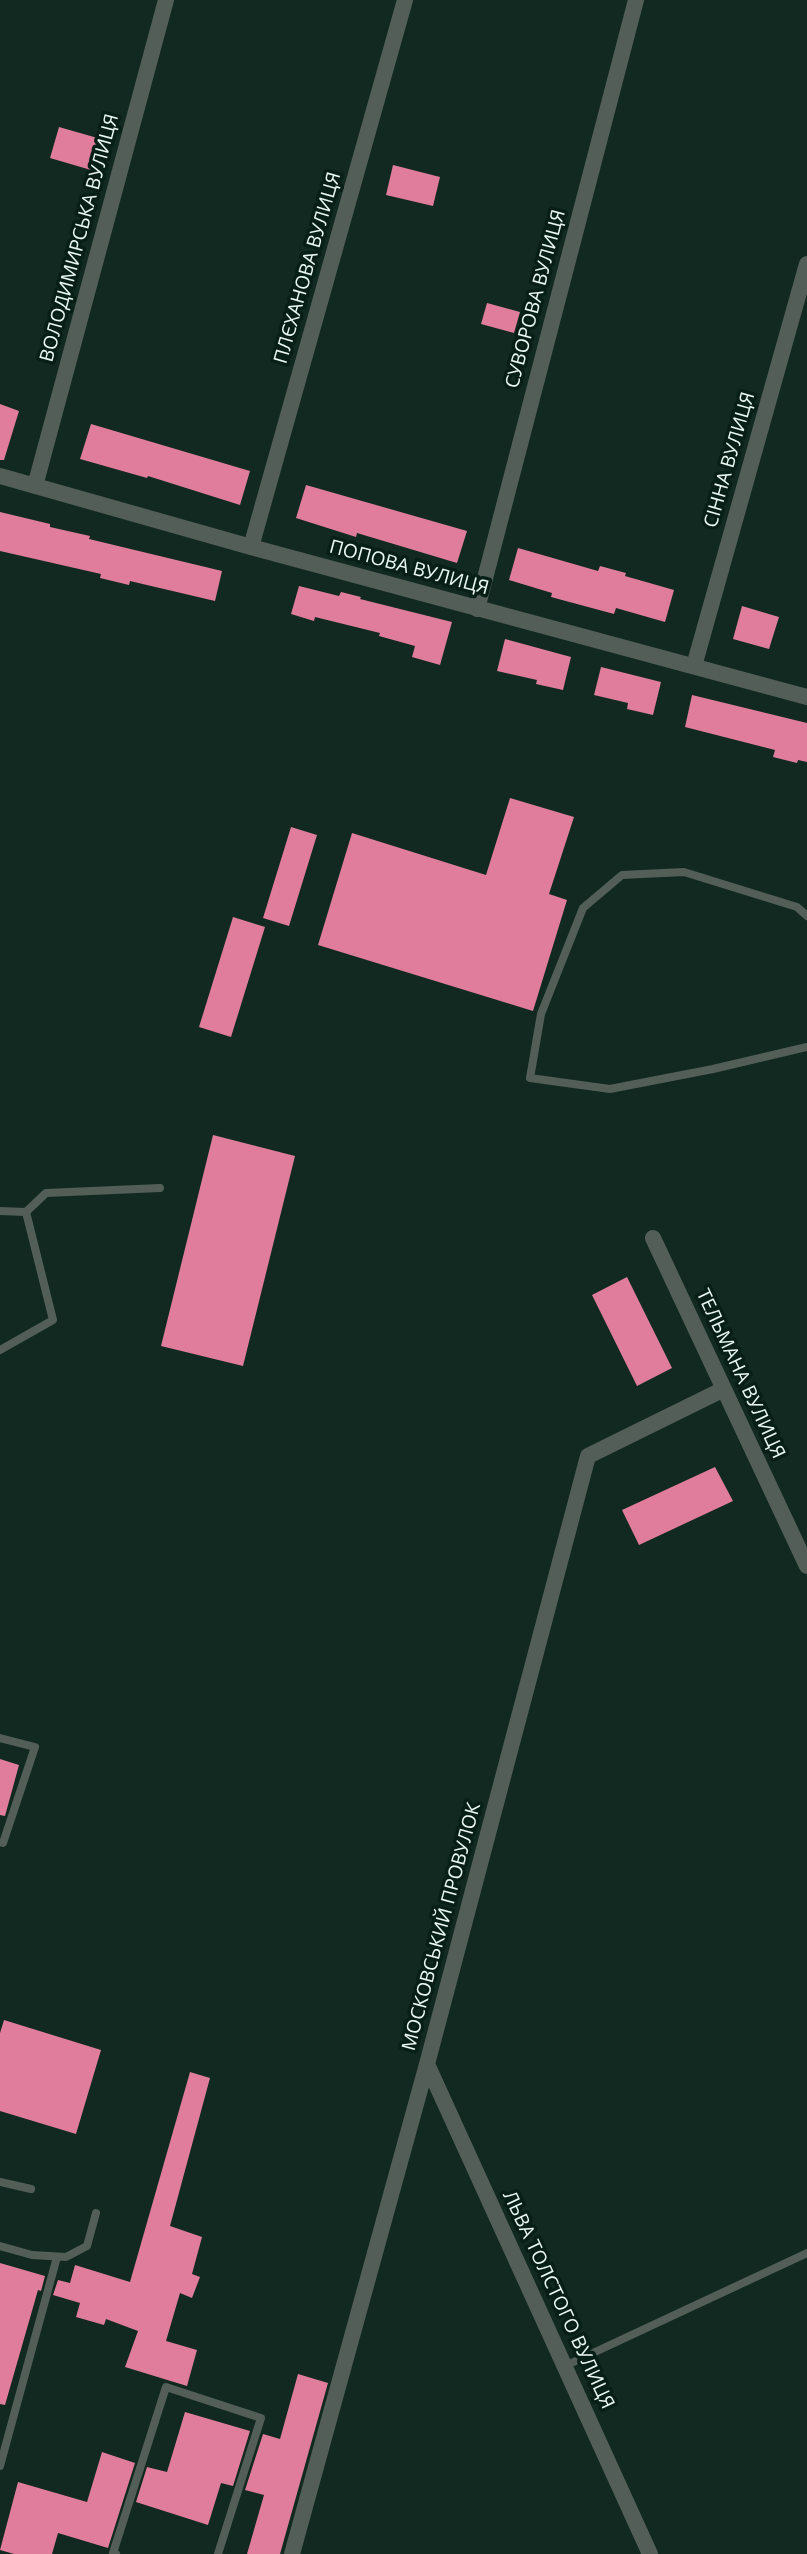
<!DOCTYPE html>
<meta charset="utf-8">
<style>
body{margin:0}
canvas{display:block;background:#112920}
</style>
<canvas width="807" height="2554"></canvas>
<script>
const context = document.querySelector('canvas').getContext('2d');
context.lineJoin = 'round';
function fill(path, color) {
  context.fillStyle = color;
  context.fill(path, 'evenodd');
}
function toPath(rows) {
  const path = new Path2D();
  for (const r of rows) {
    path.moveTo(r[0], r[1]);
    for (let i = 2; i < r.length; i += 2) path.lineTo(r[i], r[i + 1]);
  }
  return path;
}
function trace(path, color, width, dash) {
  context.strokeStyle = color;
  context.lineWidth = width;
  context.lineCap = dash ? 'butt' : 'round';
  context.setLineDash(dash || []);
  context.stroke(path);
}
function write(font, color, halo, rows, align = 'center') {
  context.font = font + ' "Open Sans",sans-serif';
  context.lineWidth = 7;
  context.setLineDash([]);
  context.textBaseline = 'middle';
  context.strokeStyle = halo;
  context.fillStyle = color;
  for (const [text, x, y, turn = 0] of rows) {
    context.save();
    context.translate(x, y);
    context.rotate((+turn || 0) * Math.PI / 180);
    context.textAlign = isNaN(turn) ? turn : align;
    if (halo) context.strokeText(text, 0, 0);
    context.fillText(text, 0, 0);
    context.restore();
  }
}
fill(toPath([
 [59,127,101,139,91,170,50,158],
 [393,165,440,177,433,206,386,195],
 [487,303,520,312,514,333,481,324],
 [0,404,19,411,4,460,0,460],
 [91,424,250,471,240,505,148,476,147,478,80,459],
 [306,485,467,531,457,563,357,533,356,537,296,518],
 [0,512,50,524,50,527,90,536,89,539,222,571,215,601,130,581,129,585,100,578,101,574,0,551],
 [518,548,598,571,600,566,626,573,625,576,674,590,665,622,616,608,614,614,551,597,552,593,509,580],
 [299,586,339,596,341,592,361,597,360,599,452,622,440,665,412,657,415,646,379,636,380,633,315,617,314,621,291,614],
 [742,606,779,617,769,649,733,639],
 [505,639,571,657,563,690,536,684,537,680,497,671],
 [601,667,661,682,653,715,627,709,628,703,594,695],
 [692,695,807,723,807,762,798,760,797,763,773,757,775,750,685,727],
 [510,798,574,817,549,894,567,900,533,1011,318,945,352,833,486,875],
 [291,827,317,835,289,926,263,918],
 [233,917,265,927,231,1037,199,1027],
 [213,1135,295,1156,243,1366,161,1346],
 [627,1277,672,1368,637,1386,592,1295],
 [715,1467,733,1501,639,1545,622,1510],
 [0,1759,19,1765,5,1816,0,1815],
 [4,2020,101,2050,76,2134,0,2111,0,2033],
 [190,2072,210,2078,170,2226,202,2237,192,2274,200,2277,192,2298,180,2293,166,2341,197,2350,187,2386,125,2367,138,2331,106,2319,104,2325,76,2317,80,2303,53,2295,58,2280,70,2283,75,2265,130,2282],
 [0,2263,45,2276,41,2291,38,2290,5,2405,0,2404],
 [298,2374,328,2383,280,2554,247,2554,264,2495,245,2490,263,2434,280,2439],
 [185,2412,250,2431,233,2486,221,2483,208,2525,136,2502,147,2467,167,2472],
 [102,2452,135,2463,108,2548,58,2533,52,2554,14,2554,0,2550,18,2482,87,2502]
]), '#e07d9d');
trace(toPath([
 [807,916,797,907,684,872,622,875,583,908,541,1014,530,1078,610,1089,713,1069,807,1047],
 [0,1211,26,1212],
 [0,1350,53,1320,26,1212,46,1193,160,1188],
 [0,1738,35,1747,3,1843],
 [0,2182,31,2189],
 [0,2246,32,2255,66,2257,87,2246,96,2213],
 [565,2366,807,2253],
 [0,2466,57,2257],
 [116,2554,113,2553,166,2387,261,2418,218,2554]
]), '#535e59', 8);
trace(toPath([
 [0,476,251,547,807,697],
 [35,486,166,0],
 [251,547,405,0],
 [477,609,636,0],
 [694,666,807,264],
 [653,1238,807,1566],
 [427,2064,650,2554],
 [292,2554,427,2064,588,1456,724,1389]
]), '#535e59', 16);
write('19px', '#ebf9f3', '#071f17', [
 ["ВОЛОДИМИРСЬКА ВУЛИЦЯ",80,238,-75],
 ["ПЛЄХАНОВА ВУЛИЦЯ",308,268,-74],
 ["СУВОРОВА ВУЛИЦЯ",536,299,-75],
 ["СІННА ВУЛИЦЯ",730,460,-74],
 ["ПОПОВА ВУЛИЦЯ",409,568,15],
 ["ТЕЛЬМАНА ВУЛИЦЯ",740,1374,65],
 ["МОСКОВСЬКИЙ ПРОВУЛОК",442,1927,-75],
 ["ЛЬВА ТОЛСТОГО ВУЛИЦЯ",558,2300,65]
]);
</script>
